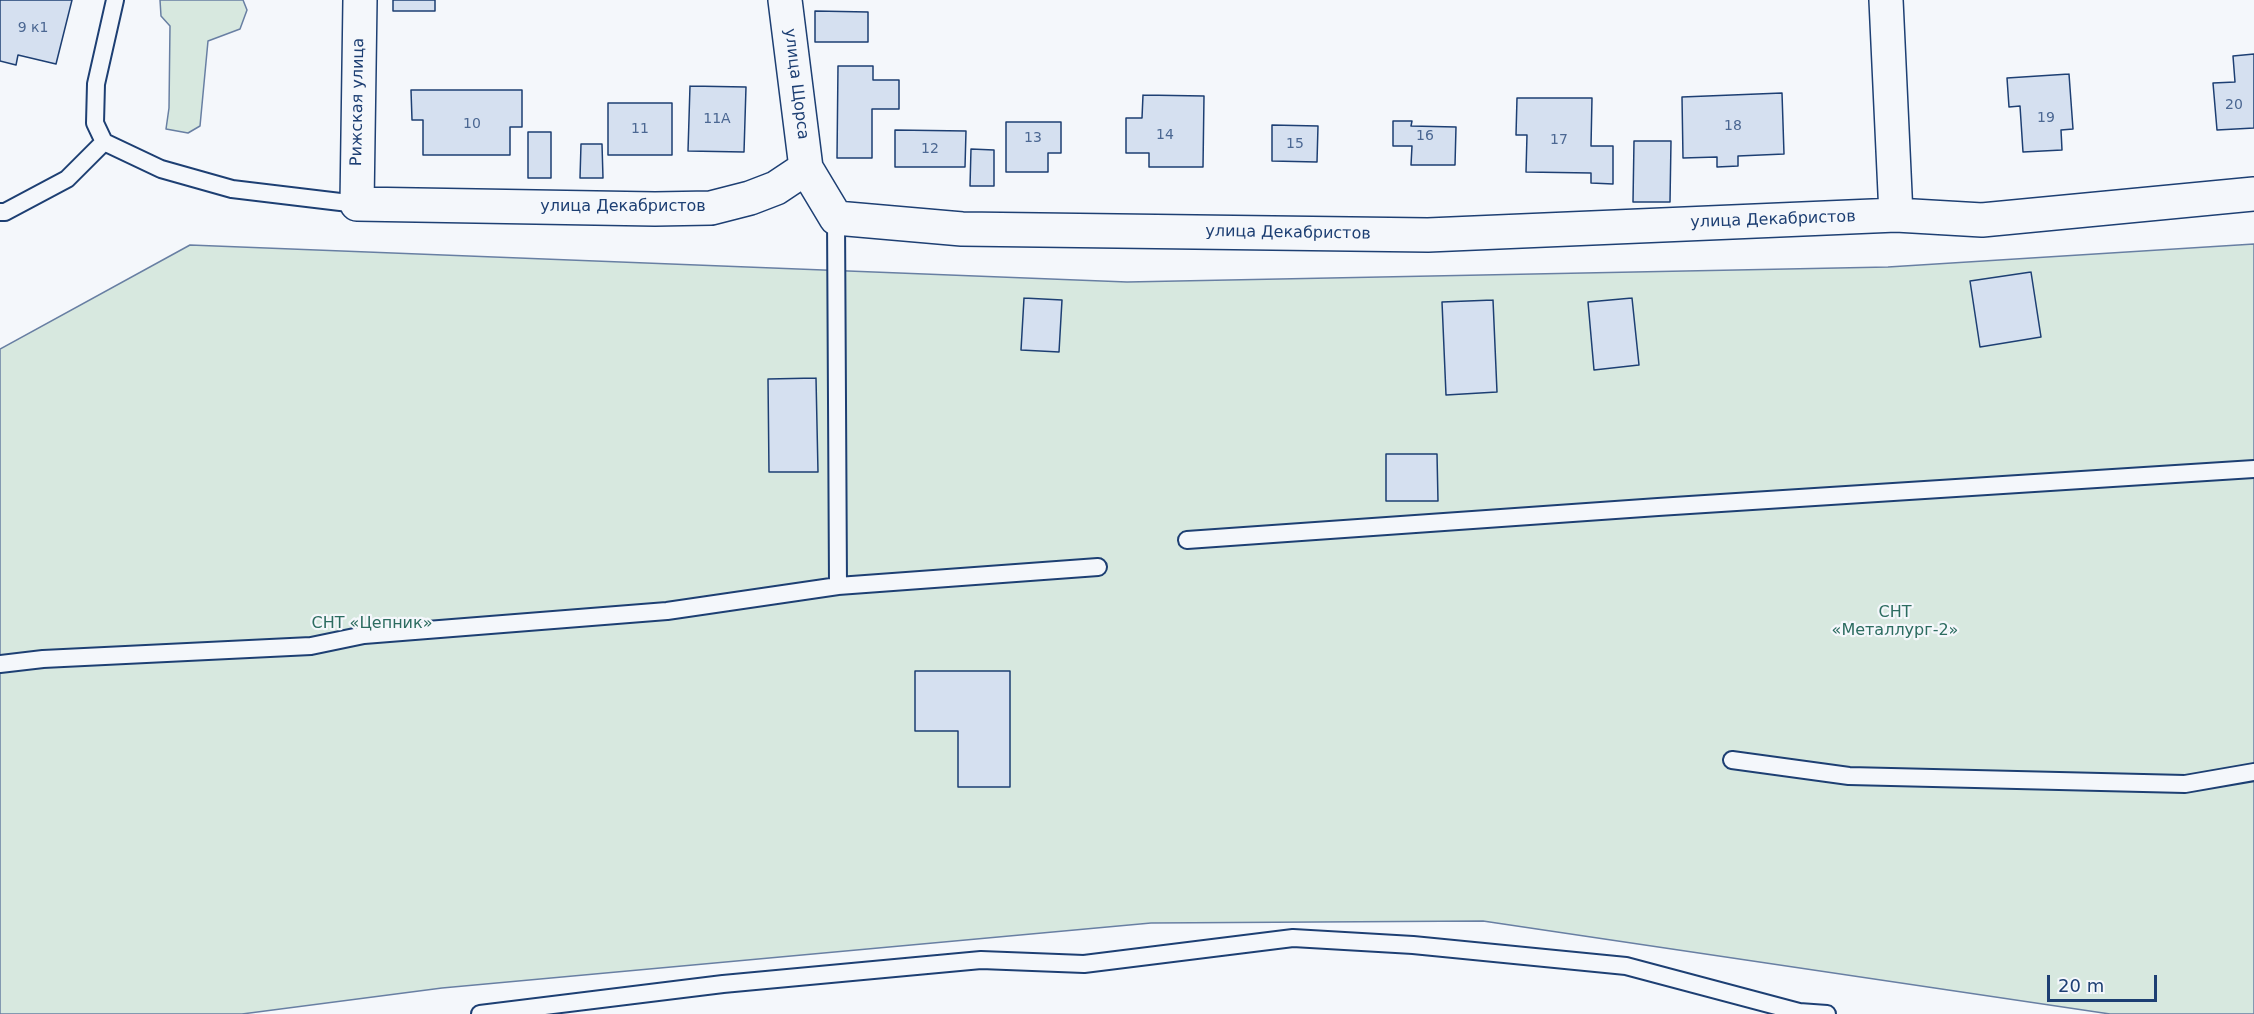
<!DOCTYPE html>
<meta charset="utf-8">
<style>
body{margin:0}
#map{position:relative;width:2254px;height:1014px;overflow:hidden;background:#f4f7fb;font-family:"DejaVu Sans",sans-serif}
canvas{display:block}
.scale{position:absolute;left:2047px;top:975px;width:110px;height:27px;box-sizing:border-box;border:3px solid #1d3f73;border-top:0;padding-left:8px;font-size:18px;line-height:21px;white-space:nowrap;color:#1d3f73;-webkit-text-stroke:4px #f4f7fb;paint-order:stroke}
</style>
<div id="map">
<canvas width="2254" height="1014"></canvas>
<div class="scale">20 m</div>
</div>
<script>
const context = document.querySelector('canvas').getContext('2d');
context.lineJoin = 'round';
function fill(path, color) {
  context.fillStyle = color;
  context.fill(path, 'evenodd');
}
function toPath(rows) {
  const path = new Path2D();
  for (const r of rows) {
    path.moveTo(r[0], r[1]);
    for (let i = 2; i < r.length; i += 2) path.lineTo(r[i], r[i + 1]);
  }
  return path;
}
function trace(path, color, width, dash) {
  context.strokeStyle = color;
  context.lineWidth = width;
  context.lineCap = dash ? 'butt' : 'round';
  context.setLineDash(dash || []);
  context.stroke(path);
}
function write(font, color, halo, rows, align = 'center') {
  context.font = font + ' "DejaVu Sans",sans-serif';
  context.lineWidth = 4.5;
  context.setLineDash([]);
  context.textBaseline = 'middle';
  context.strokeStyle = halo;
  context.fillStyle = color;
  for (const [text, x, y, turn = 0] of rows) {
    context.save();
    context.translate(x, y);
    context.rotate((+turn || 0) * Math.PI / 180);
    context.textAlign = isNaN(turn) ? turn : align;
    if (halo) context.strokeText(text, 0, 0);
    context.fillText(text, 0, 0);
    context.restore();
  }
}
const green = toPath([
 [160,0,243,0,247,10,240,29,208,41,200,126,188,133,166,129,169,108,170,26,161,16,160,0],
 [2254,244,2254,1014,2110,1014,1483,921,1151,923,442,988,242,1014,0,1014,0,349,190,245,1127,282,1888,267,2254,244]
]);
fill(green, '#d7e8df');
trace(green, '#687fa3', 1.5);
const building = toPath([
 [0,0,72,0,56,64,18,55,16,65,0,61,0,0],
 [393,0,435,0,435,11,393,11,393,0],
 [815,11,868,12,868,42,815,42,815,11],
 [2254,54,2254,128,2217,130,2213,83,2235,82,2233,56,2254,54],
 [838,66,873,66,873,80,899,80,899,109,872,109,872,158,837,158,838,66],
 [2069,74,2073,129,2061,130,2062,150,2023,152,2020,106,2009,107,2007,78,2069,74],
 [690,86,746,87,744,152,688,151,690,86],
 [411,90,522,90,522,127,510,127,510,155,423,155,423,120,412,120,411,90],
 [1782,93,1784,154,1738,156,1738,166,1717,167,1717,157,1683,158,1682,97,1782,93],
 [1143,95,1204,96,1203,167,1149,167,1149,153,1126,153,1126,118,1142,118,1143,95],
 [1517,98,1592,98,1591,146,1613,146,1613,184,1591,183,1591,173,1526,172,1527,135,1516,135,1517,98],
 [608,103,672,103,672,155,608,155,608,103],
 [1393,121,1412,121,1411,126,1456,127,1455,165,1411,165,1412,146,1393,146,1393,121],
 [1006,122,1061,122,1061,153,1048,153,1048,172,1006,172,1006,122],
 [1272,125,1318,126,1317,162,1272,161,1272,125],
 [895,130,966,131,965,167,895,167,895,130],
 [528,132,551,132,551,178,528,178,528,132],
 [1634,141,1671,141,1670,202,1633,202,1634,141],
 [581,144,602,144,603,178,580,178,581,144],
 [971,149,994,150,994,186,970,186,971,149],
 [2031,272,2041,337,1980,347,1970,281,2031,272],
 [1024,298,1062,300,1059,352,1021,350,1024,298],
 [1632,298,1639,365,1594,370,1588,302,1632,298],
 [1493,300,1497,392,1446,395,1442,302,1493,300],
 [816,378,818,472,769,472,768,379,816,378],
 [1386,454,1437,454,1438,501,1386,501,1386,454],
 [915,671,1010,671,1010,787,958,787,958,731,915,731,915,671]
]);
fill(building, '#d5e0f0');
trace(building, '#1d3f73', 1.5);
const service = toPath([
 [115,0,96,84,95,123,104,142,161,169,232,189,357,204],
 [0,212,5,212,67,179,104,142],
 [1187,540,1658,507,2254,469],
 [838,586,1098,567],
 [0,664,43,659,311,646,364,635,667,611,838,586,836,218],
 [1732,760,1849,776,2185,784,2254,772],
 [480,1014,723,984,981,960,1084,964,1293,938,1413,945,1626,966,1799,1012,1827,1014]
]);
const minor = toPath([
 [360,0,357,204,655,209,711,208,750,198,776,188,806,168,836,218,962,229,1428,235,1896,215,1982,220,2254,194],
 [785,0,806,168],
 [1886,0,1896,215]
]);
trace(service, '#1d3f73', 20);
trace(minor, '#1d3f73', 36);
trace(service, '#f4f7fb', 16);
trace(minor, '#f4f7fb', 33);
write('14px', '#4b6792', null, [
 ["9 к1",33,28],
 ["20",2234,105],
 ["19",2046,118],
 ["11А",717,119],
 ["10",472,124],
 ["18",1733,126],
 ["11",640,129],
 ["14",1165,135],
 ["16",1425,136],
 ["13",1033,138],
 ["17",1559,140],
 ["15",1295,144],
 ["12",930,149]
]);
write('16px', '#1d3f73', '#f4f7fb', [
 ["улица Щорса",796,84,83],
 ["Рижская улица",358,102,-89],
 ["улица Декабристов",623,207],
 ["улица Декабристов",1773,220,-2],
 ["улица Декабристов",1288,233,1]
]);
write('16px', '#2c6c60', '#f4f7fb', [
 ["СНТ",1895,613],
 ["«Металлург-2»",1895,631],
 ["СНТ «Цепник»",372,624]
]);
</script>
